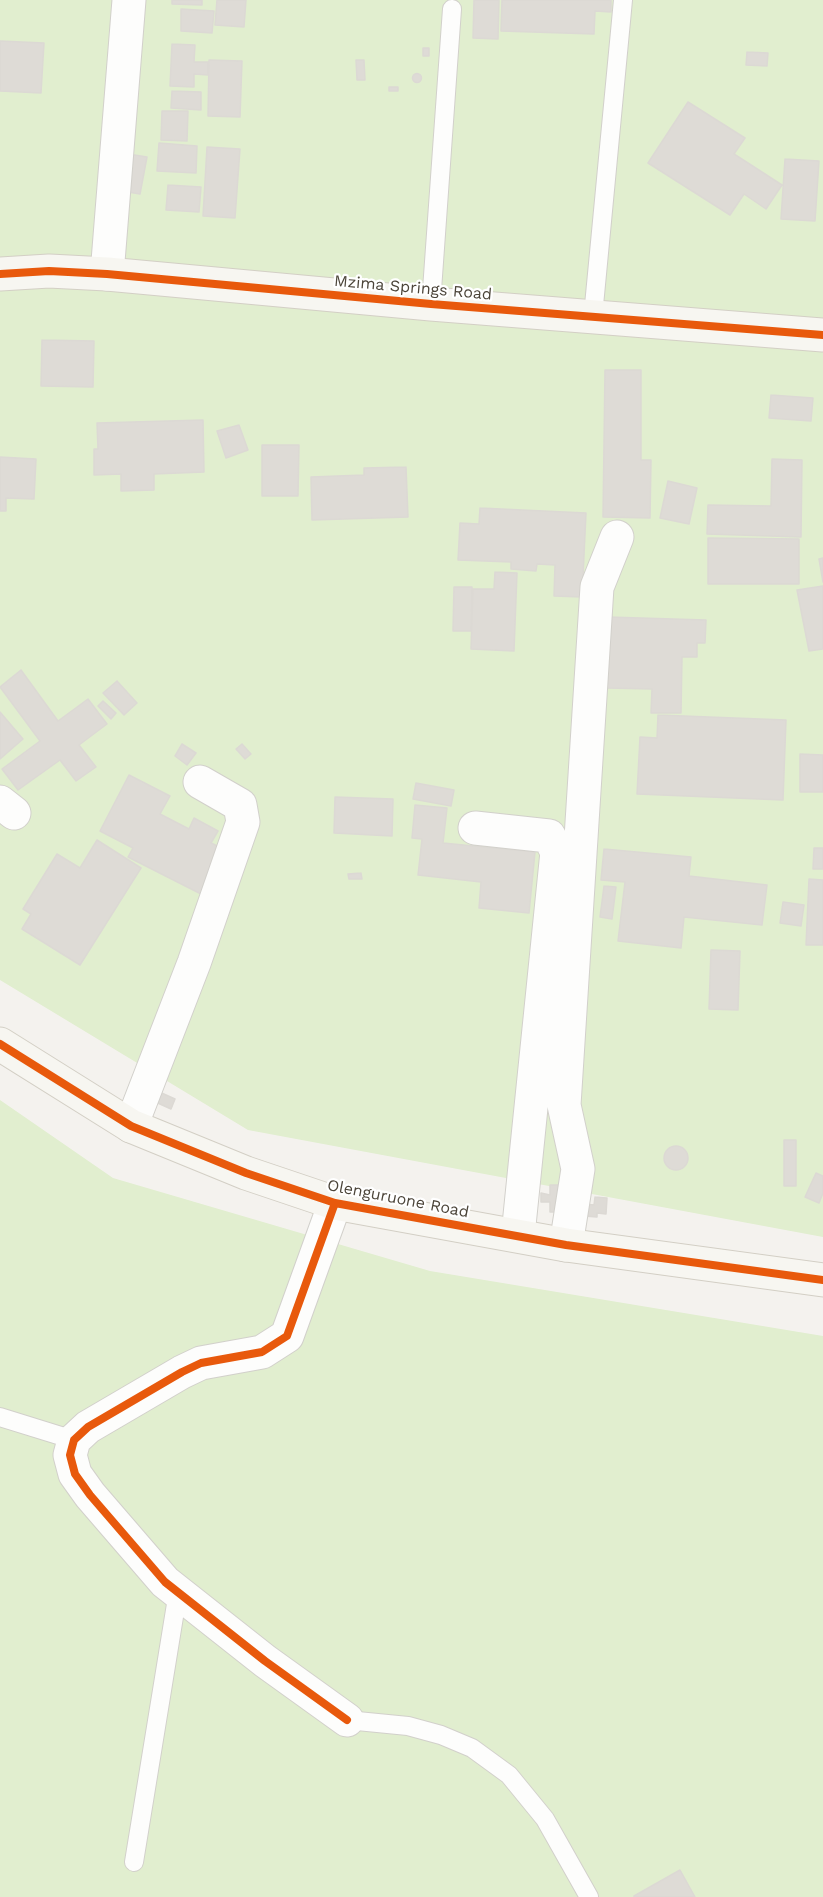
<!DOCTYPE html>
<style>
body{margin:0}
canvas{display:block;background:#f4f2ee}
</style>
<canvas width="823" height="1897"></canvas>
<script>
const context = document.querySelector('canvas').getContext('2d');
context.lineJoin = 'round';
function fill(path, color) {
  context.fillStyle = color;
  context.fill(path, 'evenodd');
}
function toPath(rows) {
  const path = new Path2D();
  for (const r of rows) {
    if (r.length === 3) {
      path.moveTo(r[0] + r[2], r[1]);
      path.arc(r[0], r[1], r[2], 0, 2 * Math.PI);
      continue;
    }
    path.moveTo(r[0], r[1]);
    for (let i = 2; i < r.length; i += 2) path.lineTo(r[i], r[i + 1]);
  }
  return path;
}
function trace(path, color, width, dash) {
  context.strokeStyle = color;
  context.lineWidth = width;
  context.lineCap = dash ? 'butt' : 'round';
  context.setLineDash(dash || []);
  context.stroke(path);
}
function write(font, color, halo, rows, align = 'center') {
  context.font = font + ' "Work Sans",sans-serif';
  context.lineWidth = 4.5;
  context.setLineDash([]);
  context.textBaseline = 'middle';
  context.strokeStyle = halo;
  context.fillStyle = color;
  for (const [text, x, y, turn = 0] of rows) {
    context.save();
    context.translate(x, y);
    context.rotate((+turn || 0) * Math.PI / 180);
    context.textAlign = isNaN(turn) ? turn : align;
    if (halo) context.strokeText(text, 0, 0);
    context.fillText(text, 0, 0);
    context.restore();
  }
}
fill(toPath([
 [0,0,823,0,823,1237,248,1130,0,980],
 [0,1100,113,1178,430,1271,823,1336,823,1897,0,1897]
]), '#e1eecf');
const building = toPath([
 [172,0,202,0,202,5,172,4,172,0],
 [217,0,246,0,244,27,215,25,217,0],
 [474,0,499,0,498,39,473,38,474,0],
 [502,0,611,0,611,12,595,11,594,34,501,31,502,0],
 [181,9,214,11,212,33,181,31,181,9],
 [0,41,44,43,41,93,0,91,0,41],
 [172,44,195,45,194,62,208,62,208,75,194,74,194,87,170,86,172,44],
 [423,48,429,48,429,56,423,56,423,48],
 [747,52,768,53,767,66,746,65,747,52],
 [209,60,242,61,240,117,208,116,209,60],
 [356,60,364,60,365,80,357,80,356,60],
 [417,78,4.5],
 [389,87,398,87,398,91,389,91,389,87],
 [172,91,201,92,201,110,171,108,172,91],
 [688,102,745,138,734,154,782,185,766,209,744,194,730,215,648,163,688,102],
 [162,111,188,111,187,141,161,140,162,111],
 [159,143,197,146,196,173,157,171,159,143],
 [207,147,240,149,235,218,203,216,207,147],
 [122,153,147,157,140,194,116,190,122,153],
 [785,159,819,161,815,221,781,219,785,159],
 [168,185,201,187,199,212,166,210,168,185],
 [42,340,94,341,93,387,41,386,42,340],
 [605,370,641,370,641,460,651,460,650,518,603,517,605,370],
 [771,395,813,398,811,421,769,418,771,395],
 [203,420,204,472,154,474,154,490,121,491,121,474,94,475,94,449,98,449,97,423,203,420],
 [239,425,248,450,226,458,217,431,239,425],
 [262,445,299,445,298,496,262,496,262,445],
 [0,457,36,459,34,499,6,498,6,511,0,511,0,457],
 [772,459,802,460,801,537,707,534,708,505,771,506,772,459],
 [406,467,408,517,312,520,311,477,364,475,364,468,406,467],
 [668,481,697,488,689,524,660,518,668,481],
 [480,508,586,513,582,597,554,596,555,565,537,564,536,571,511,569,511,562,458,560,460,523,479,524,480,508],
 [708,538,799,539,799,584,708,584,708,538],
 [823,558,823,582,819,559,823,558],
 [495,572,517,573,514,651,471,649,473,589,494,589,495,572],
 [823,586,823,649,809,651,797,590,823,586],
 [454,587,472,587,471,631,453,631,454,587],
 [608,617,706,620,705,643,697,643,697,657,682,657,681,713,651,713,652,689,607,688,608,617],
 [21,670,58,721,88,699,107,724,79,745,96,767,76,781,60,760,18,790,2,769,40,741,0,687,21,670],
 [117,681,137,703,124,715,103,693,117,681],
 [103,701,116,713,111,719,98,706,103,701],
 [0,712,23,739,0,759,0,712],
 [658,715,786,720,783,800,637,794,640,737,657,738,658,715],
 [182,744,196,753,187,765,175,756,182,744],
 [242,744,251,754,245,759,236,749,242,744],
 [800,754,823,755,823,792,800,792,800,754],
 [129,775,170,796,160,814,189,829,194,818,218,831,211,843,228,851,205,896,128,857,133,848,100,831,129,775],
 [416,783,454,790,451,806,413,799,416,783],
 [335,797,393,799,392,836,334,833,335,797],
 [415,805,447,808,443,843,535,852,529,913,479,908,481,882,418,875,422,839,412,838,415,805],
 [97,840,141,868,80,965,22,929,31,914,23,909,57,854,80,868,97,840],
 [814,848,823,848,823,869,813,869,814,848],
 [604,849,691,857,689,876,767,885,762,925,684,917,681,948,618,941,625,882,601,880,604,849],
 [361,873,362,879,349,879,348,874,361,873],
 [809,879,823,880,823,945,806,945,809,879],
 [604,886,616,887,612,919,600,917,604,886],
 [783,902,804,905,801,926,780,923,783,902],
 [711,950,740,951,738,1010,709,1009,711,950],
 [155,1090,175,1099,171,1109,151,1100,155,1090],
 [784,1140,796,1140,796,1186,784,1186,784,1140],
 [676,1158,12],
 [816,1173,823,1176,823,1193,819,1203,805,1197,816,1173],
 [550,1185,564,1185,564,1212,550,1212,550,1202,541,1202,541,1193,550,1195,550,1185],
 [595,1197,607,1198,606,1214,597,1213,597,1217,584,1216,585,1204,594,1205,595,1197],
 [680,1870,695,1897,634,1897,634,1896,680,1870]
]);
fill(building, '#dedbd6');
trace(building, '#dcd9d4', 1.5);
const lane = toPath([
 [431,304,452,9],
 [593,316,623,0],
 [0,1417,74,1440],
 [347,1720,408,1726,441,1735,472,1748,509,1775,545,1819,589,1897],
 [134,1862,178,1592]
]);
const street = toPath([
 [107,274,129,0],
 [0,802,14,813],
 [475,828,549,836,557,852,518,1235],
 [131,1126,194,963,243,822,240,805,200,782],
 [335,1203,287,1336,262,1352,201,1363,182,1372,88,1427,74,1440,70,1455,75,1474,90,1495,165,1582,265,1661,347,1720],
 [566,1245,578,1169,564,1105,597,587,617,537]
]);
const secondary = toPath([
 [0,274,49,271,107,274,431,304,823,335],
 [0,1044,131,1126,246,1173,335,1203,566,1245,823,1280]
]);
trace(lane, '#d2d0cb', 20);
trace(street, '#d2d0cb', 35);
trace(secondary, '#d3cfc5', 35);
trace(lane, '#fdfdfc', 18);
trace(street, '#fdfdfc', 33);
trace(secondary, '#f7f6f1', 33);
trace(toPath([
 [0,274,49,271,107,274,431,304,823,335],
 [0,1044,131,1126,246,1173,335,1203,566,1245,823,1280],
 [335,1203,287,1336,262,1352,201,1363,182,1372,88,1427,74,1440,70,1455,75,1474,90,1495,165,1582,265,1661,347,1720]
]), '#e8590c', 8);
write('16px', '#4b4439', '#fff', [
 ["Mzima Springs Road",413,288,5],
 ["Olenguruone Road",398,1199,11]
]);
</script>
